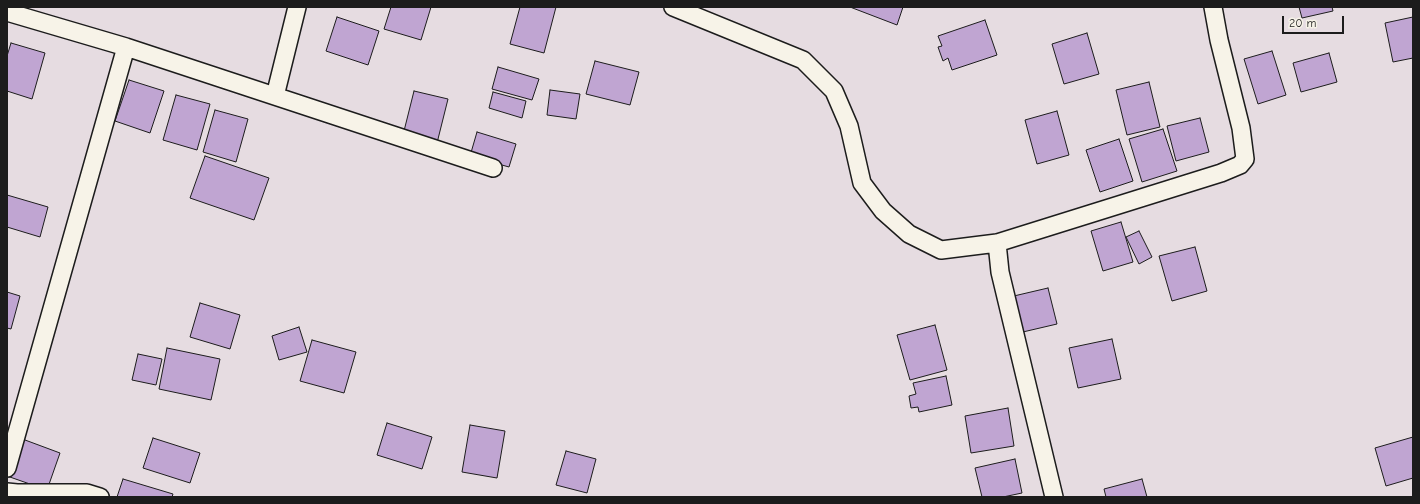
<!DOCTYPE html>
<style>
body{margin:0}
#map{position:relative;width:1420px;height:504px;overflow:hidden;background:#e6dce1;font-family:"Comic Neue",sans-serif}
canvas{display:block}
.frame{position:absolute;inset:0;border:8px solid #1c1c1c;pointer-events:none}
.scale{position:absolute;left:1282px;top:16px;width:62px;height:18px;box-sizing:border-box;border:2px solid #1c1c1c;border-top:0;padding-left:5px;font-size:12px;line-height:14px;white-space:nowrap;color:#1c1c1c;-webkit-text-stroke:3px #f7f3e8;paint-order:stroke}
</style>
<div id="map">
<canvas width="1420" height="504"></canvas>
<div class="frame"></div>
<div class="scale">20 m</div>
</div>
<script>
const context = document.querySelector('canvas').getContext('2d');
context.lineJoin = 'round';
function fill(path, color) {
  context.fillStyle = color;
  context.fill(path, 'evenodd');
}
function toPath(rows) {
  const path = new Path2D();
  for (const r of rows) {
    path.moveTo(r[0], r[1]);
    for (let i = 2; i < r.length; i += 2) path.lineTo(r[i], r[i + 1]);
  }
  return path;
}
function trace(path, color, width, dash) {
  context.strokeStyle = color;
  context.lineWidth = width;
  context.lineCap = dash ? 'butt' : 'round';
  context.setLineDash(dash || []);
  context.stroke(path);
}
const building = toPath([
 [391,7,431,7,421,40,384,29,391,7],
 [520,7,556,7,544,53,510,44,520,7],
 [850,7,903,7,897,25,850,7],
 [1299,7,1332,7,1333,11,1302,18,1299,7],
 [337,17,379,31,368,65,326,51,337,17],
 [1413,17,1413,58,1393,62,1385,23,1413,17],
 [985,20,997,55,952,70,948,58,943,61,938,47,942,46,938,36,985,20],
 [1087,33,1099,74,1064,84,1052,44,1087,33],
 [11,43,45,53,32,99,7,91,7,56,11,43],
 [1272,51,1286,95,1258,104,1244,59,1272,51],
 [1329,53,1337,82,1301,92,1293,63,1329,53],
 [595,61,639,72,630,105,586,94,595,61],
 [498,67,539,79,532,100,492,89,498,67],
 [129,80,164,91,150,133,115,121,129,80],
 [1149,82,1160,127,1127,135,1116,90,1149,82],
 [550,90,580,94,576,119,547,115,550,90],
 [414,91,448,99,437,143,403,135,414,91],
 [493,92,526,101,522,118,489,108,493,92],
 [176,95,210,104,197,150,163,140,176,95],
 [215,110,248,119,236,162,203,152,215,110],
 [1057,111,1069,155,1037,164,1025,120,1057,111],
 [1200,118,1209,152,1176,161,1167,126,1200,118],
 [1163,129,1177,171,1142,182,1129,139,1163,129],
 [477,132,516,144,509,167,470,156,477,132],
 [1119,139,1133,181,1100,192,1086,150,1119,139],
 [205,156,269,178,254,220,190,198,205,156],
 [7,195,48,207,40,237,7,227,7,195],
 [1121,222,1133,262,1103,271,1091,231,1121,222],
 [1139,231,1152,257,1139,264,1126,237,1139,231],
 [1195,247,1207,291,1172,301,1159,256,1195,247],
 [1048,288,1057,324,1010,335,1001,299,1048,288],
 [7,292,20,296,11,329,7,328,7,292],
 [200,303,240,315,230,349,190,337,200,303],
 [935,325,947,370,910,380,897,335,935,325],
 [299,327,307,352,279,360,272,336,299,327],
 [1112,339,1121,379,1078,388,1069,348,1112,339],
 [312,340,356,352,344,393,300,381,312,340],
 [167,348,220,359,211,400,159,389,167,348],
 [138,354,162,359,156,385,132,380,138,354],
 [946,376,952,405,919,412,918,407,911,408,909,396,916,394,913,383,946,376],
 [1008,408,1014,446,971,453,965,416,1008,408],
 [387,423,432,437,422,469,377,455,387,423],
 [470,425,505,431,497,478,462,472,470,425],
 [17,437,60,453,47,490,7,476,17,437],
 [1413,437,1413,478,1386,486,1375,448,1413,437],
 [153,438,200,453,190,483,143,468,153,438],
 [566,451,596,459,587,493,556,485,566,451],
 [1015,459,1022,493,1003,497,982,497,975,468,1015,459],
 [123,479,173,494,172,497,117,497,123,479],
 [1142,479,1147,497,1106,497,1104,489,1142,479]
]);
fill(building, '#c0a5d2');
trace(building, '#1c1c1c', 1);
const street = toPath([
 [673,7,803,60,834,91,849,126,862,183,883,211,909,234,941,250,997,243,1221,173,1240,165,1245,159,1241,128,1219,40,1213,7],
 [7,12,126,47,493,168],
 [275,96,297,7],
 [997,243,1000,272,1054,497],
 [7,468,126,47],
 [7,492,17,493,87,493,100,497]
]);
trace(street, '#1c1c1c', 20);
trace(street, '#f7f3e8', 17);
</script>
